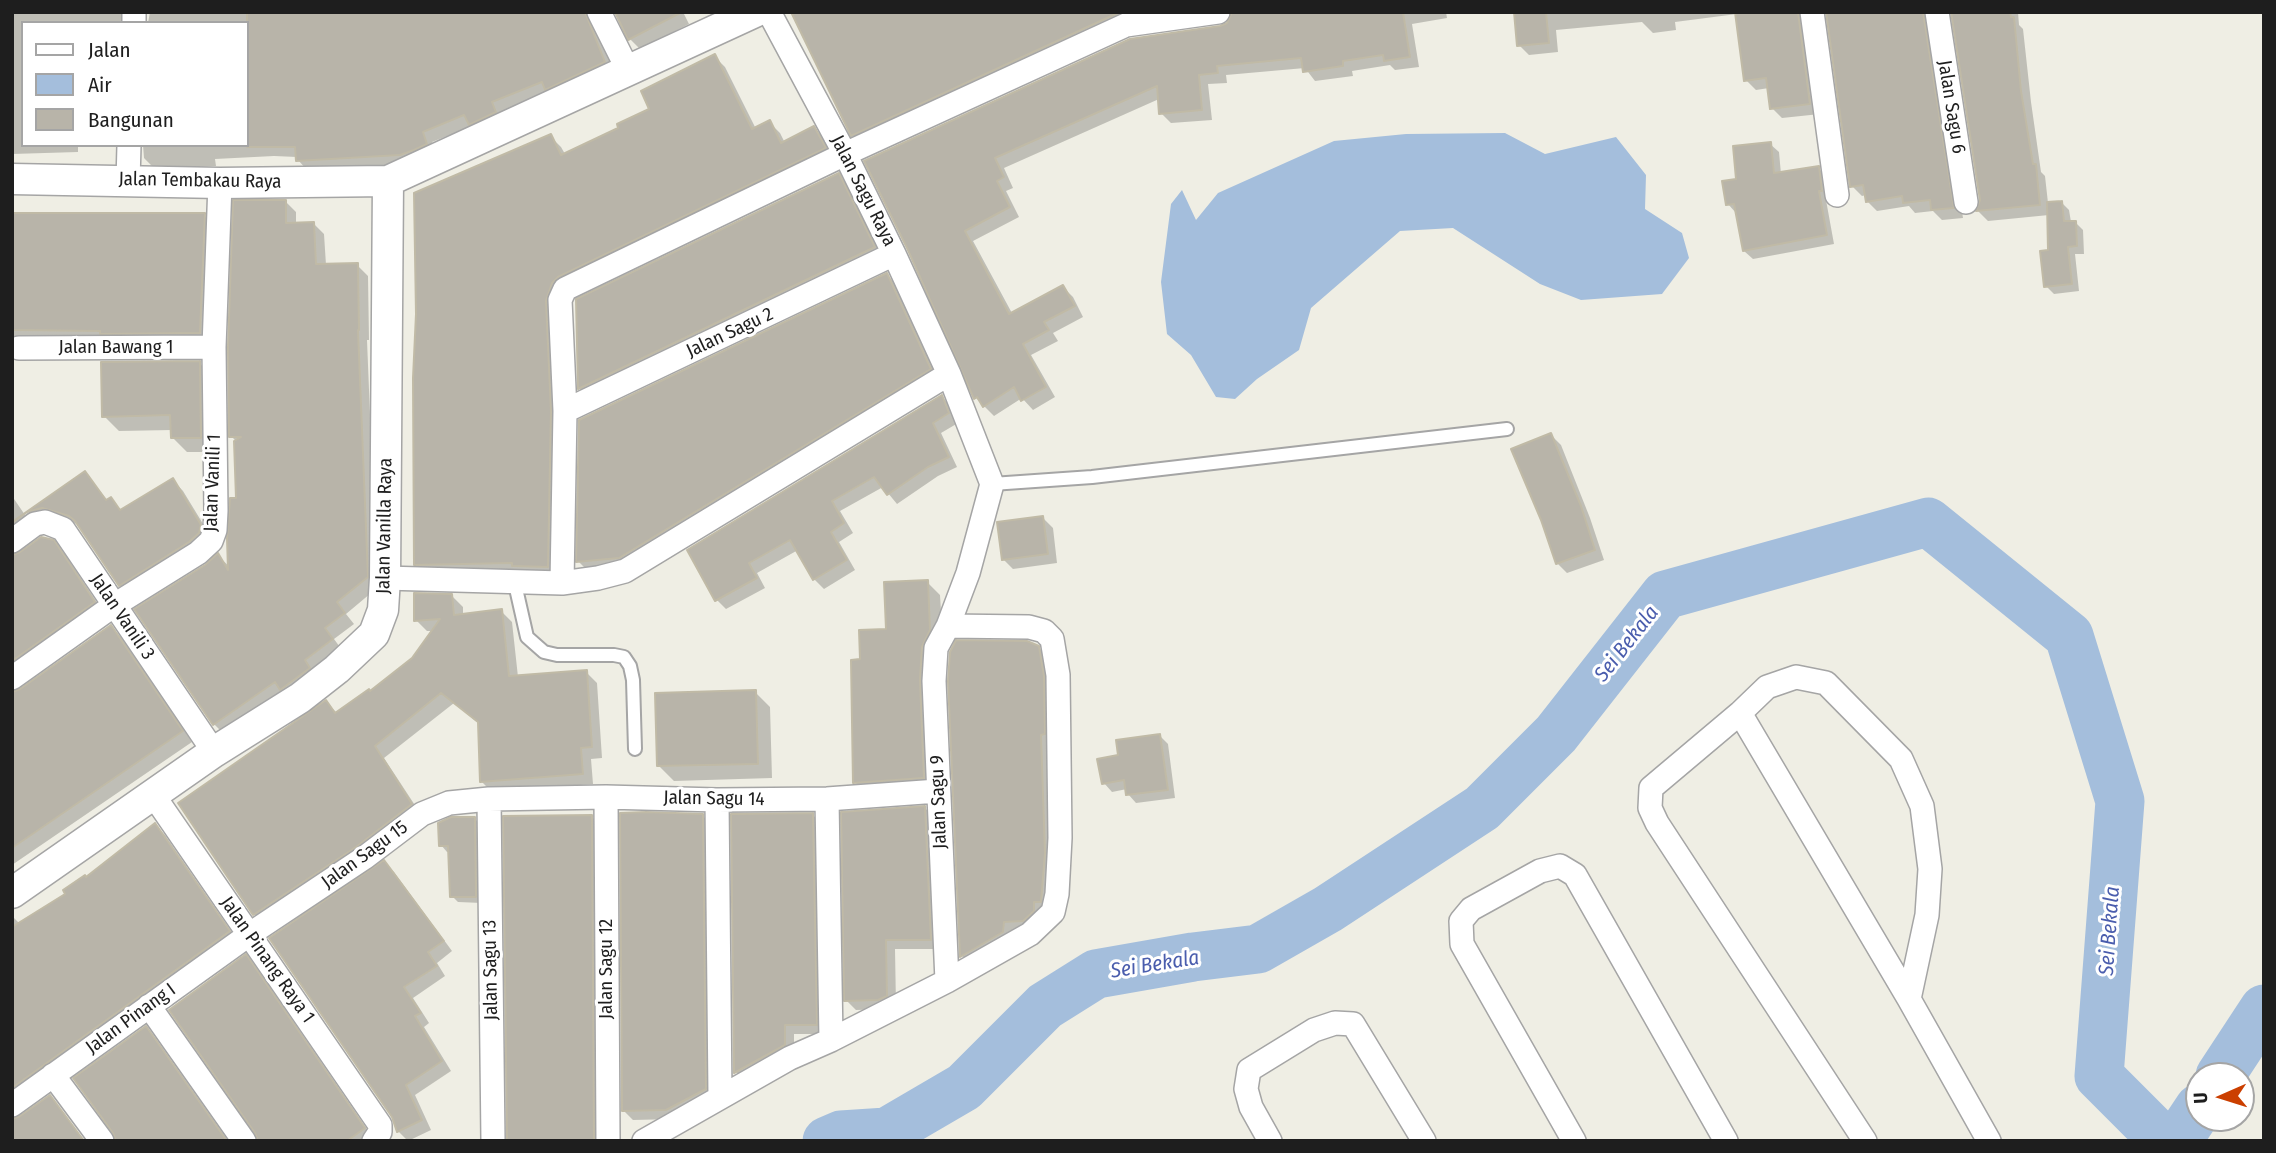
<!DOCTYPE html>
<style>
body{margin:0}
#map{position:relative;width:2276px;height:1153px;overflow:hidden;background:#efeee4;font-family:"Fira Sans Condensed",sans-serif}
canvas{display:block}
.frame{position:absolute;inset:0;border:14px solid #1e1e1e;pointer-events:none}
.legend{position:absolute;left:21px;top:21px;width:228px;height:126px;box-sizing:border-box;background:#fff;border:2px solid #a5a5a5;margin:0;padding:9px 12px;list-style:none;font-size:21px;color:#1e1e1e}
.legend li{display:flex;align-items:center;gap:14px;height:35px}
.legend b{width:35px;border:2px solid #a5a5a5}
.north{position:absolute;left:2185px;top:1062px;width:70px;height:70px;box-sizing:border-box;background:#fff;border:2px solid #a5a5a5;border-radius:50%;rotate:267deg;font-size:19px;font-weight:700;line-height:28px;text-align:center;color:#1e1e1e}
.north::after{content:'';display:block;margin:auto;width:24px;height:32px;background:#cb3f00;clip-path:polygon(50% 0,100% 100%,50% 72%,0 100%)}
</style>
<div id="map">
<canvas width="2276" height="1153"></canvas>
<div class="frame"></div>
<ul class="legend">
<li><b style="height:9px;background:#fff"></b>Jalan</li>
<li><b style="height:19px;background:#a4bedc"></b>Air</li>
<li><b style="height:19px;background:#b8b4a9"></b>Bangunan</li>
</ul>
<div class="north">U</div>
</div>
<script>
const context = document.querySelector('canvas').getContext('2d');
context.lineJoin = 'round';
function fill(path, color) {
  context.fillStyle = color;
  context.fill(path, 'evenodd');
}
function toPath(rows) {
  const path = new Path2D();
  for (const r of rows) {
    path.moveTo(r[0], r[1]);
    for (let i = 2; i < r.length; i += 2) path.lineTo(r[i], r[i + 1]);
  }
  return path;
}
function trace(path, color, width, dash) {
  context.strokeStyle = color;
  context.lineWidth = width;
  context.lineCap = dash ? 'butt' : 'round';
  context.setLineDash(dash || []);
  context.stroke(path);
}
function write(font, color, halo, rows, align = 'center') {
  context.font = font + ' "Fira Sans Condensed",sans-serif';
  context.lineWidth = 6;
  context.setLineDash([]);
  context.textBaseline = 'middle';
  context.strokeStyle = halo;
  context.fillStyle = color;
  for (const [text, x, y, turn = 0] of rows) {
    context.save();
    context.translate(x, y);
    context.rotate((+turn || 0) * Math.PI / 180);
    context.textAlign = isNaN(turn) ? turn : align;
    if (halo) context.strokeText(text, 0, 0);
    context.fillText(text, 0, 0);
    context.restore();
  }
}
fill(toPath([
 [1505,133,1545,154,1616,137,1646,175,1645,209,1682,233,1689,258,1662,294,1581,300,1540,284,1453,228,1400,231,1311,308,1299,350,1257,379,1235,399,1216,397,1191,355,1167,334,1161,282,1171,204,1182,190,1196,220,1218,193,1334,141,1406,134]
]), '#a4bedc');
fill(toPath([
 [12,12,136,12,130,23,23,23,23,145,78,145,78,152,12,154],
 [150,12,249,12,249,14,294,12,600,12,595,23,615,72,480,134,472,126,432,142,436,154,411,165,308,171,298,160,297,157,274,156,215,159,216,166,155,169,144,158,143,145,247,145,247,23,148,23],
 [617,12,683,12,689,24,640,49,630,39],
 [801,12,1194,12,1131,22,863,145,853,135],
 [1232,12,1446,12,1447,18,1412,24,1419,67,1395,70,1390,65,1352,71,1353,76,1315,81,1305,68,1226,75,1227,83,1208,84,1212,120,1171,123,1161,113,1159,99,1004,168,1013,188,1006,191,1019,217,973,241,1013,315,1063,287,1073,297,1083,317,1053,333,1058,341,1031,355,1055,397,1033,410,1022,398,994,416,975,397,908,247,866,162,1227,25],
 [1515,12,1812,12,1820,114,1782,118,1772,108,1769,88,1756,90,1746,80,1737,14,1675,22,1676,30,1653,33,1642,22,1556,30,1558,52,1529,55,1519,45],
 [1828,12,1937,12,1932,25,1963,218,1942,220,1933,211,1915,213,1909,206,1877,211,1867,201,1866,195,1862,196,1852,186],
 [1953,12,2018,12,2019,25,2023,29,2031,102,2041,172,2045,176,2048,203,2061,202,2069,210,2071,222,2075,222,2083,230,2084,254,2075,254,2079,291,2054,294,2046,286,2050,252,2049,215,1988,221,1978,211,1982,200],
 [715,57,725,67,756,129,770,123,780,133,785,143,814,128,824,138,835,158,569,286,558,576,426,574,415,564,551,137,561,147,565,154,621,128,652,110],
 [1770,144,1779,152,1781,174,1818,168,1827,177,1830,199,1826,200,1834,244,1753,259,1744,251,1736,213,1728,204,1738,180],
 [838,175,848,185,884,258,589,398,580,389,577,300],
 [285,201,296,212,296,224,313,223,324,234,326,265,357,265,368,276,369,340,367,340,377,588,346,614,354,624,334,639,342,650,224,734,214,724,206,566,218,556,230,567,238,499,236,441,231,436],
 [12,215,204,215,214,225,210,342,12,340],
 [887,275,896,284,939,378,629,567,588,571,578,561],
 [199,363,215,378,215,452,187,452,172,437,172,430,119,431,104,416],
 [942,397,951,406,958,423,941,433,957,467,938,476,897,504,883,487,840,511,853,533,839,542,855,570,824,589,814,579,798,550,757,573,765,588,726,609,717,600,689,550],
 [1551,435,1561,445,1590,518,1604,560,1567,573,1557,563],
 [85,473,108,501,111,499,122,511,173,480,183,491,211,537,130,595,120,585,80,525,61,519,12,542,12,496,25,515],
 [1043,518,1053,528,1057,563,1013,569,1003,559],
 [53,542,64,553,104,613,12,681,12,555],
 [927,582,940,595,943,644,937,791,869,796,855,782,862,661],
 [452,596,463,607,463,615,501,611,512,622,518,677,586,672,597,683,602,758,591,759,593,784,492,792,481,781,479,724,454,703,384,758,422,816,265,925,254,914,326,702,337,713,370,693,413,659,434,631,427,631,416,620],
 [111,627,121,637,192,742,12,865,12,694,20,691],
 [1036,645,1046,655,1053,687,1052,903,971,965,962,956],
 [755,692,770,707,772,778,674,781,659,766],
 [1160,736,1168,744,1175,798,1136,803,1128,794,1127,789,1112,792,1104,783,1120,756],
 [925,808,934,817,940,949,895,949,896,1006,888,1009,856,1010,846,1000],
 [702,815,712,825,715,1099,674,1119,633,1120,624,1111],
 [813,815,822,825,826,1034,794,1034,794,1055,745,1081,736,1072],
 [591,816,601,826,605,1141,509,1141],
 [474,818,481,825,482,903,458,902,452,896,450,852,447,852,441,845],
 [155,825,165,835,238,942,12,1105,12,916,20,924,67,894,85,878],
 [384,862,394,872,452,951,437,963,445,976,413,998,429,1023,424,1027,451,1071,415,1095,431,1130,408,1141,398,1131],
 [246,957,255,966,373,1138,370,1141,258,1141],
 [146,1028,155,1038,228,1141,116,1141],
 [50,1097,85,1141,12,1141,20,1118]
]), '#0003');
trace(toPath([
 [2220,1076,2264,1009],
 [827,1141,841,1135,887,1132,964,1087,1045,1006,1096,974,1193,957,1258,949,1328,909,1482,808,1556,734,1665,595,1928,522,2069,636,2120,801,2099,1076,2164,1141],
 [2177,1141,2199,1108]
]), '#a4bedc', 49);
const building = toPath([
 [585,12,605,62,545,90,542,82,492,102,496,112,469,125,464,115,423,132,427,144,414,150,400,155,296,161,295,147,247,147,247,13,585,12],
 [615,12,682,12,628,40,615,12],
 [791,12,1120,12,851,136,791,12],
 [1232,12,1403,12,1410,57,1384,61,1383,55,1343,61,1343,66,1303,72,1301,58,1217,66,1218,73,1199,75,1202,110,1159,114,1157,86,995,158,1004,177,997,181,1010,207,965,231,1009,314,1063,285,1075,306,1044,322,1049,330,1023,344,1046,387,1021,401,1014,387,983,407,977,397,974,399,907,248,864,161,1130,39,1220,26,1227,23,1232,12],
 [1514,12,1546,12,1549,43,1517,46,1514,12],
 [1735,12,1798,12,1810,104,1770,109,1766,78,1744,81,1735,12],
 [1826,12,1923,12,1954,208,1931,210,1930,200,1903,203,1902,196,1866,202,1863,185,1850,187,1826,12],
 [1951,12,2010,12,2011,17,2014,17,2021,91,2033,164,2036,164,2040,205,1976,211,1980,200,1951,12],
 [715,54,752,129,770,120,781,143,814,126,826,148,558,277,552,283,546,301,551,411,548,567,512,566,512,563,414,565,413,378,416,314,414,193,551,134,561,155,618,128,617,124,649,109,641,91,715,54],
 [1771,142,1774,173,1819,166,1822,191,1819,191,1827,235,1743,251,1734,204,1726,205,1722,181,1736,179,1733,146,1771,142],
 [839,173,875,247,578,389,576,299,839,173],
 [233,200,286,200,286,223,314,222,316,264,358,263,359,330,358,330,368,577,337,602,345,613,325,628,333,639,305,660,310,668,280,690,275,682,213,725,134,609,205,565,218,553,228,570,227,538,230,498,236,498,234,441,241,437,229,437,228,347,233,200],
 [2062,201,2064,221,2076,221,2077,246,2068,247,2072,284,2044,287,2040,251,2048,250,2047,202,2062,201],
 [12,213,205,213,200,333,100,334,100,331,12,330,12,213],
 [887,273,931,369,619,558,576,562,579,420,887,273],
 [200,361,201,438,171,438,170,415,102,417,101,362,200,361],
 [942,395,949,413,933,423,949,457,928,467,887,495,874,477,832,501,844,523,831,532,847,560,813,580,790,540,749,563,757,578,715,601,687,550,942,395],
 [1551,433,1581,506,1595,550,1556,564,1541,520,1511,449,1551,433],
 [85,471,106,500,111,497,120,510,173,478,201,525,199,533,189,542,119,586,75,521,69,516,42,508,27,512,12,523,12,522,85,471],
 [1043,516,1048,554,1002,560,997,522,1043,516],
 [41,537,54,540,95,602,12,661,12,555,20,552,41,537],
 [928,580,930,630,922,647,920,680,924,778,853,783,851,660,860,659,859,630,886,629,884,582,928,580],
 [414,593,452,594,454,615,502,609,509,676,587,670,592,747,581,748,583,774,480,782,478,722,441,693,375,746,412,804,356,847,253,915,178,803,326,700,335,713,369,689,370,691,412,658,440,619,414,621,414,593],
 [111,625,183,731,12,848,12,692,20,689,111,625],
 [956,640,1027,641,1039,646,1044,676,1045,734,1041,735,1045,853,1041,902,1034,902,1034,911,1023,921,1004,922,1003,932,960,957,948,681,950,652,956,640],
 [756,690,758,764,657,766,655,693,756,690],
 [1160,734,1168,790,1126,795,1124,780,1102,784,1097,759,1118,755,1116,740,1160,734],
 [925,806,931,940,886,940,887,996,878,1000,844,1001,841,812,925,806],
 [646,812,703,814,706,1089,666,1110,622,1111,620,813,646,812],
 [813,813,817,1025,785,1025,785,1045,734,1073,731,814,813,813],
 [592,815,594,1141,507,1141,503,816,592,815],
 [451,817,475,817,476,897,450,897,448,846,439,846,438,823,451,817],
 [155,823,230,931,12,1088,12,927,65,894,63,890,85,875,86,877,155,823],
 [384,860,444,941,428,952,437,966,404,987,421,1013,415,1016,442,1061,406,1085,422,1120,397,1132,392,1117,269,938,384,860],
 [246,954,365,1128,347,1141,258,1141,255,1133,169,1010,246,954],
 [146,1026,227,1141,116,1141,113,1133,73,1078,146,1026],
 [50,1095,84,1141,12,1141,12,1119,20,1116,50,1095]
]);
fill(building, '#b8b4a9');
trace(building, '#c0baa6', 2);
const service = toPath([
 [992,484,1092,477,1507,429],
 [515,584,527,637,544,652,557,655,614,655,624,657,630,666,633,680,635,749]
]);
const minor = toPath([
 [599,12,628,70],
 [769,12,845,154,894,254,949,374,992,484,968,573,948,626,936,648,934,681,947,981],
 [1812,12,1837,195],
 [1937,12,1966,202],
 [134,23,134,12],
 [128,181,129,145],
 [19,348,214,347],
 [565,411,894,254],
 [12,541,35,524,45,522,63,529,214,752],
 [385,578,562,583,598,578,625,571,949,374],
 [562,583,565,411,560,300,565,289,845,154,1126,25,1218,12],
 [12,678,113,606,198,553,211,541,215,530,216,511,214,347,220,183],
 [1740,713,1651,788,1650,808,1657,823,1865,1141],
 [154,796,380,1125,380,1132,374,1141],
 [606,797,608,1141],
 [489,799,493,1141],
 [827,799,831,1040],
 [717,800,720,1096],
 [1909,999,1927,915,1930,869,1922,806,1901,759,1826,683,1796,677,1767,687,1740,713,1909,999,1989,1141],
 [149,1006,244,1141],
 [53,1075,102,1141],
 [12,1105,250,934,364,858,422,814,449,803,489,799,606,797,717,800,827,799,938,791],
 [644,1141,790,1058,831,1040,947,981,1030,934,1053,912,1057,894,1060,838,1058,675,1052,639,1044,631,1029,627,948,626],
 [1270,1141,1251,1107,1246,1089,1249,1070,1314,1030,1335,1023,1353,1024,1424,1141],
 [1574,1141,1462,944,1461,921,1471,909,1540,871,1560,866,1575,875,1726,1141]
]);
const tertiary = toPath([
 [12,179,220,183,388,181,755,12],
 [12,893,214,752,300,698,337,669,374,634,383,610,385,578,388,181]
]);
trace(service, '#a5a5a5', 16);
trace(minor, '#a5a5a5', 26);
trace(tertiary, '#a5a5a5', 33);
trace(service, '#fff', 12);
trace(minor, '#fff', 23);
trace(tertiary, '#fff', 30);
write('19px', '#1e1e1e', '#fff', [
 ["Jalan Sagu 6",1951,107,81],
 ["Jalan Tembakau Raya",200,181,1],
 ["Jalan Sagu Raya",863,191,63],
 ["Jalan Sagu 2",730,333,-25],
 ["Jalan Bawang 1",116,348],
 ["Jalan Vanili 1",213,483,-88],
 ["Jalan Vanilla Raya",385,526,-89],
 ["Jalan Vanili 3",122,617,56],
 ["Jalan Sagu 14",714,799,1],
 ["Jalan Sagu 9",939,802,-92],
 ["Jalan Sagu 15",365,855,-36],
 ["Jalan Pinang Raya 1",267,960,55],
 ["Jalan Sagu 12",607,969,-90],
 ["Jalan Sagu 13",491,970,-91],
 ["Jalan Pinang I",131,1019,-36]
]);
write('italic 21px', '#4a5dad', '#fff', [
 ["Sei Bekala",1627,644,-52],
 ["Sei Bekala",2110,931,-86],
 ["Sei Bekala",1155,965,-9]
]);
</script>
